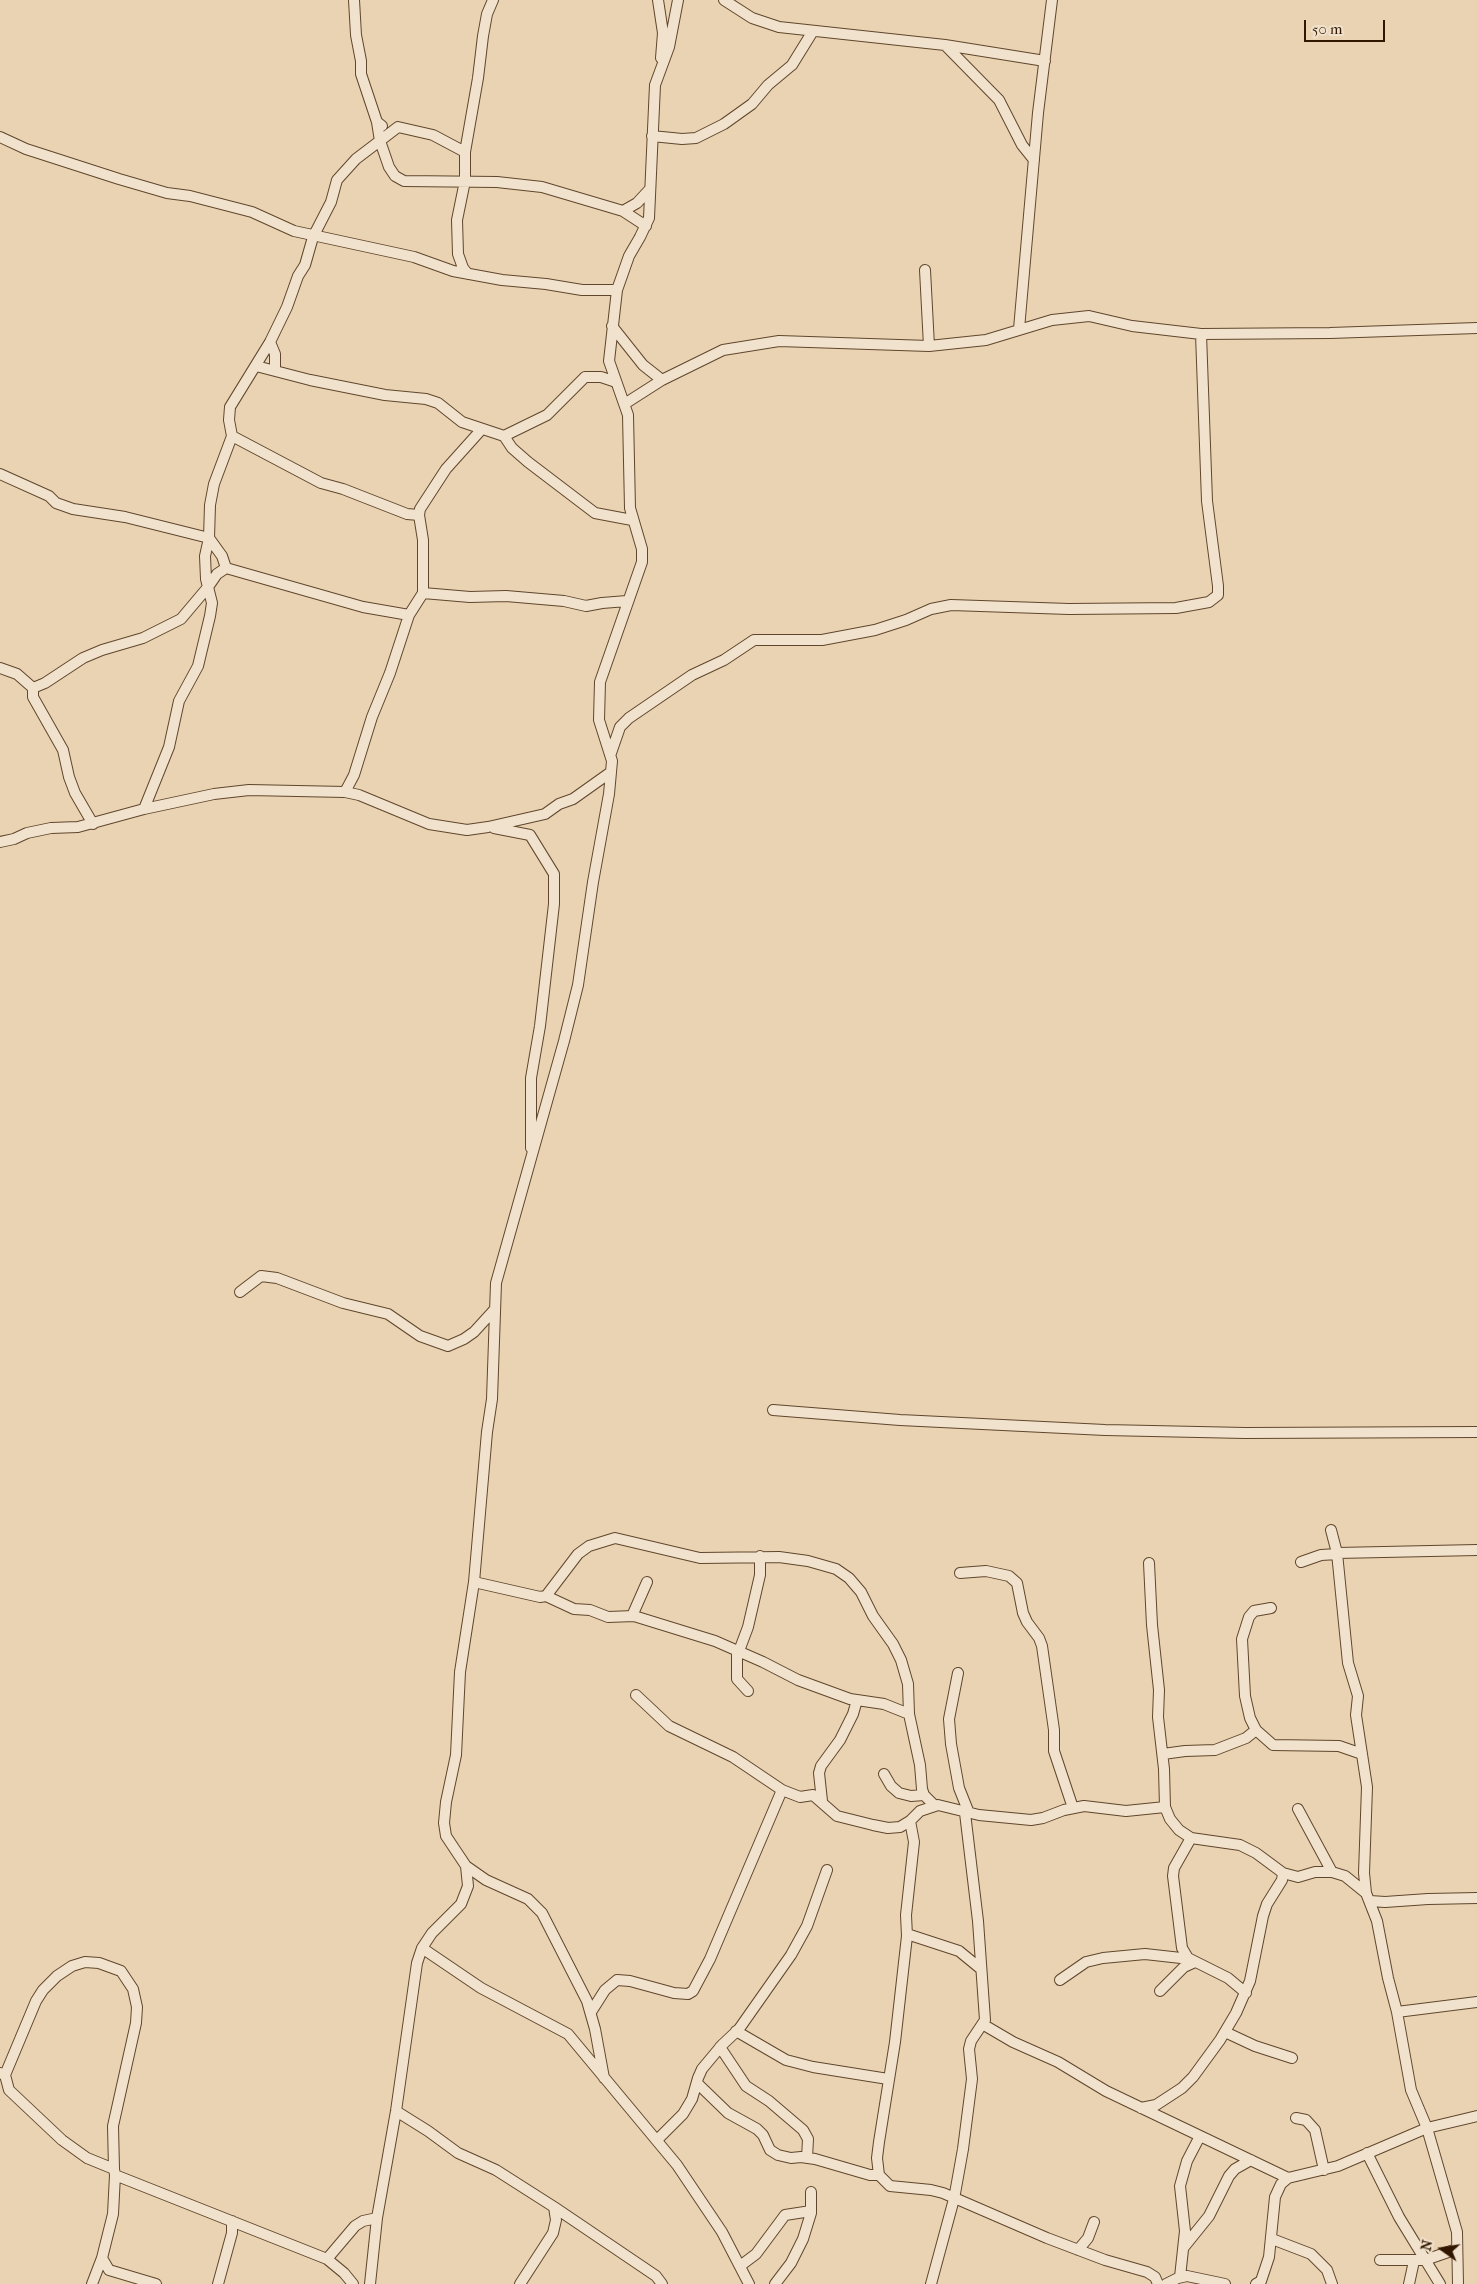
<!DOCTYPE html>
<style>
body{margin:0}
#map{position:relative;width:1477px;height:2284px;overflow:hidden;background:#ead3b2;font-family:"IM FELL French Canon",serif}
canvas{display:block}
.north{position:absolute;left:1417px;top:2224px;width:50px;height:50px;-webkit-text-stroke:4px #f1e2cd;paint-order:stroke;rotate:283deg;font-size:14px;font-weight:700;line-height:20px;text-align:center;color:#321700}
.north::after{content:'';display:block;margin:auto;width:18px;height:22px;background:#321700;clip-path:polygon(50% 0,100% 100%,50% 72%,0 100%)}
.scale{position:absolute;left:1304px;top:20px;width:81px;height:22px;box-sizing:border-box;border:2px solid #321700;border-top:0;padding-left:6px;font-size:15px;line-height:18px;white-space:nowrap;color:#321700;-webkit-text-stroke:4px #f1e2cd;paint-order:stroke}
</style>
<div id="map">
<canvas width="1477" height="2284"></canvas>
<div class="north">N</div>
<div class="scale">50 m</div>
</div>
<script>
const context = document.querySelector('canvas').getContext('2d');
context.lineJoin = 'round';
function toPath(rows) {
  const path = new Path2D();
  for (const r of rows) {
    path.moveTo(r[0], r[1]);
    for (let i = 2; i < r.length; i += 2) path.lineTo(r[i], r[i + 1]);
  }
  return path;
}
function trace(path, color, width, dash) {
  context.strokeStyle = color;
  context.lineWidth = width;
  context.lineCap = dash ? 'butt' : 'round';
  context.setLineDash(dash || []);
  context.stroke(path);
}
const street = toPath([
 [354,0,356,35,361,61,361,74,377,122,382,126],
 [658,0,663,33,661,58],
 [724,0,752,18,779,27,945,45,1045,61],
 [945,45,999,100,1022,145,1034,160],
 [377,122,380,141,389,167,395,176,404,181,497,182,542,187,623,211,646,226],
 [652,136,682,139,696,138,724,124,752,104,768,85,792,65,813,31],
 [0,137,26,149,119,179,167,193,190,196,252,212,294,231,414,257,453,271,502,280,546,284,582,290,617,290],
 [623,211,637,203,650,189],
 [925,270,929,346],
 [468,274,463,268,458,254,457,220,465,181,465,152,478,78,483,36,487,14,493,0],
 [612,326,643,365,662,380],
 [1019,329,1038,113,1052,0],
 [270,342,275,354,275,371],
 [256,366,310,380,385,395,426,399,438,403,462,422,504,436,512,448,528,462,595,513,632,520],
 [626,403,662,380,723,350,779,341,929,346,986,340,1052,320,1089,316,1132,326,1201,334,1330,333,1477,328],
 [232,436,321,483,343,489,407,514,419,515],
 [504,436,547,415,585,377,601,377,616,382],
 [0,474,49,496,56,503,73,509,125,517,209,538,222,556,226,568],
 [423,593,470,597,506,596,564,601,586,606,602,603,627,601],
 [0,668,17,674,33,688,33,697,63,750,69,777,75,793,93,824],
 [33,688,45,683,83,658,102,650,143,638,181,619,208,587,217,574,226,568,363,607,409,615],
 [611,753,620,727,629,718,692,675,724,660,754,640,822,640,875,630,906,620,931,609,951,605,1069,609,1176,608,1209,602,1218,595,1218,586,1207,501,1201,334],
 [345,792,354,775,372,717,390,673,409,615,423,593,423,540,419,515,420,509,446,469,481,430],
 [144,809,169,747,179,701,198,666,210,616,212,603,206,579,205,556,209,538,210,505,214,484,232,436,229,420,230,407,270,342,287,307,298,276,305,265,313,237,331,202,337,180,356,159,398,127,433,135,465,152],
 [494,828,530,835,554,874,554,904,540,1026,531,1078,531,1148],
 [0,842,14,839,27,833,51,828,78,827,144,809,214,794,249,790,345,792,359,795,429,824,467,830,488,827,545,814,559,804,573,799,611,772],
 [240,1292,261,1276,277,1278,343,1303,388,1314,420,1336,448,1346,464,1339,474,1332,495,1309],
 [773,1410,900,1420,1105,1430,1245,1433,1477,1432],
 [1331,1530,1337,1553,1348,1663,1358,1696,1356,1715,1367,1787,1364,1873,1366,1893,1377,1921,1388,1978,1397,2012,1411,2090,1427,2128,1457,2232,1458,2284],
 [1337,1553,1477,1550],
 [1301,1562,1321,1555,1337,1554],
 [1149,1563,1152,1625,1159,1690,1158,1717,1164,1769,1165,1807,1170,1819,1179,1830,1191,1838,1240,1845,1256,1853,1283,1873,1298,1877,1315,1872,1332,1872,1345,1876,1366,1893],
 [960,1573,986,1571,1009,1576,1017,1583,1023,1613,1027,1622,1039,1638,1042,1646,1054,1730,1054,1751,1073,1808],
 [474,1582,540,1597,546,1596,578,1554,589,1546,615,1538,700,1558,779,1557,808,1561,836,1569,849,1578,861,1592,873,1616,893,1644,901,1660,908,1684,909,1714,920,1765,922,1789,924,1795,934,1805],
 [546,1596,574,1609,590,1610,608,1617,634,1616,715,1641,763,1662,798,1680,850,1699,884,1704,909,1714],
 [1271,1608,1254,1611,1249,1617,1242,1639,1245,1696,1250,1718,1256,1730,1273,1745,1339,1746,1362,1754],
 [632,1616,647,1582],
 [737,1650,737,1679,748,1691],
 [739,1651,748,1627,760,1575,760,1556],
 [958,1673,949,1719,951,1744,959,1788,969,1813],
 [636,1695,669,1726,733,1757,782,1790,800,1797,813,1795,837,1816,873,1825,888,1828,900,1827,910,1821,920,1811,938,1805,979,1815,1031,1820,1043,1818,1064,1810,1084,1806,1126,1811,1165,1807],
 [1163,1754,1185,1751,1215,1750,1246,1738,1256,1730],
 [884,1774,891,1786,899,1793,911,1796,924,1795],
 [822,1801,819,1773,821,1766,840,1740,853,1714,857,1700],
 [1298,1809,1332,1872],
 [910,1821,914,1842,906,1915,907,1936,895,2042,879,2142,877,2158,879,2175,890,2186,931,2190,943,2193,1047,2238,1105,2260,1147,2272,1155,2277,1158,2284],
 [1191,1838,1174,1868,1173,1876,1182,1948,1188,1958,1228,1978,1246,1993],
 [466,1866,486,1880,528,1899,542,1913,587,2001,595,2029,604,2078],
 [1370,1901,1385,1902,1428,1899,1477,1898],
 [907,1934,959,1951,981,1969],
 [422,1948,481,1988,568,2034,677,2165,722,2232,749,2284],
 [1060,1980,1086,1962,1103,1958,1145,1954,1190,1959],
 [1160,1991,1184,1967,1195,1962],
 [591,2012,605,1990,617,1980,630,1981,674,1993,688,1994,693,1991,710,1959,782,1790],
 [1397,2012,1477,2002],
 [984,2025,1013,2042,1058,2062,1106,2091,1288,2178],
 [736,2031,786,2060,813,2067,888,2079],
 [1225,2032,1255,2046,1292,2058],
 [720,2047,746,2086,769,2101,803,2130,808,2139,807,2158],
 [0,2073,5,2075,9,2090,62,2140,87,2158,114,2169,115,2175,327,2259,344,2273,353,2284],
 [5,2075,36,2001,43,1990,57,1976,72,1966,85,1962,99,1963,121,1971,133,1989,137,2007,136,2023,113,2126,114,2169],
 [697,2083,728,2113,757,2129,763,2135,770,2150,778,2155,791,2158,801,2157,815,2159,870,2175,879,2175],
 [1141,2108,1156,2105,1182,2088,1193,2077,1220,2040,1236,2013,1250,1981,1263,1916,1267,1904,1282,1880,1283,1873],
 [396,2111,428,2131,458,2153,496,2170,554,2207,656,2276,662,2284],
 [1296,2118,1306,2120,1315,2130,1324,2170],
 [657,2140,683,2114,692,2099,698,2078,702,2069,722,2045,739,2029,791,1955,807,1926,827,1870],
 [1367,2153,1399,2217,1440,2284],
 [115,2175,113,2214,102,2258,109,2270,156,2284],
 [1272,2239,1311,2254,1327,2270,1332,2284],
 [1184,2247,1209,2216,1229,2176,1235,2169,1251,2160],
 [1078,2250,1088,2238,1094,2222],
 [327,2259,355,2226,363,2221,377,2218],
 [1380,2260,1425,2260,1457,2249],
 [740,2266,756,2254,785,2215,811,2211],
 [1180,2277,1185,2231,1180,2186,1187,2161,1200,2136],
 [92,2284,102,2258],
 [218,2284,232,2233,232,2221],
 [370,2284,377,2218,396,2111,417,1963,422,1948,432,1933,461,1904,468,1886,466,1866,446,1836,444,1823,446,1802,456,1755,460,1672,474,1582,487,1432,492,1399,496,1283,564,1041,578,985,593,882,609,794,612,761,599,720,600,682,642,562,642,549,630,508,628,415,609,361,617,290,629,256,640,237,649,218,655,85,669,47,678,0],
 [520,2284,553,2233,556,2220,554,2207],
 [775,2284,791,2263,803,2239,811,2213,811,2192],
 [931,2284,954,2199,963,2149,972,2079,969,2049,971,2041,985,2020,978,1921,965,1813],
 [1166,2284,1178,2278,1187,2276,1225,2284],
 [1256,2284,1261,2281,1269,2257,1275,2197,1281,2184,1288,2178,1338,2166,1427,2128,1477,2116],
 [1409,2284,1414,2261]
]);
trace(street, '#60462c', 12);
trace(street, '#f1e2cd', 10);
</script>
